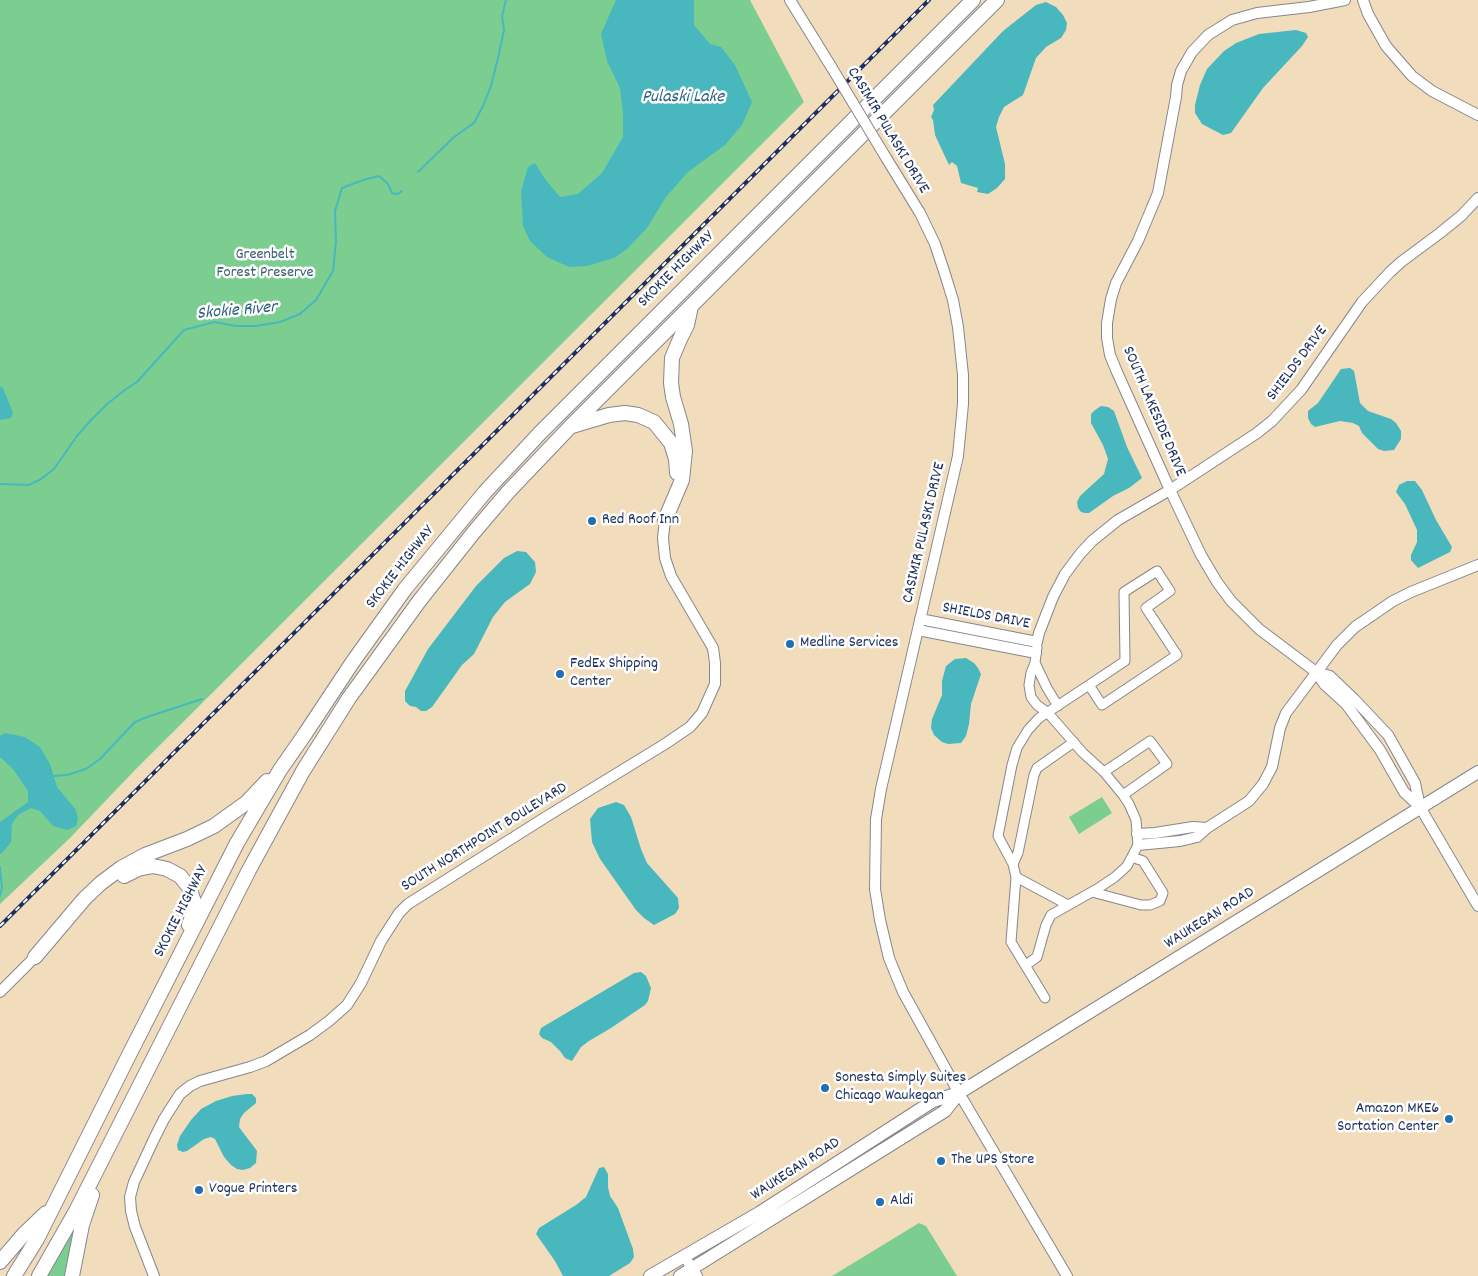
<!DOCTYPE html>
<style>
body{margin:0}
canvas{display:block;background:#f1ddbc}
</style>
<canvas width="1478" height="1276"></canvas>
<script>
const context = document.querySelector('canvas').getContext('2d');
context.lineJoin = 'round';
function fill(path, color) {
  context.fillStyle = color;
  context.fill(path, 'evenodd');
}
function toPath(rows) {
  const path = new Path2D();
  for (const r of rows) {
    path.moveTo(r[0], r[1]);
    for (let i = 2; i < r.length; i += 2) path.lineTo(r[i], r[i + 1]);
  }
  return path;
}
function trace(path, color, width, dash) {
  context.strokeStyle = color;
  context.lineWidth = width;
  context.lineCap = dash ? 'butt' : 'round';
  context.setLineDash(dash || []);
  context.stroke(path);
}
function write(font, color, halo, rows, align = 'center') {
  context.font = font + ' Dekko,sans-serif';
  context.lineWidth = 5;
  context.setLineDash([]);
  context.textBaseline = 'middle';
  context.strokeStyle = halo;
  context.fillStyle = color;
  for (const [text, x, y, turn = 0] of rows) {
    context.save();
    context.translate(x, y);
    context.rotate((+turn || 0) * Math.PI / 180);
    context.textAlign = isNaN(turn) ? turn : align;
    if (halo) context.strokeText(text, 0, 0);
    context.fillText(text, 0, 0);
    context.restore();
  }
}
fill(toPath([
 [0,0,750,0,804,102,134,771,70,838,0,904],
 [1102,797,1112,813,1079,834,1069,817],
 [82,1215,69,1276,47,1276],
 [919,1223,926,1226,957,1276,832,1276]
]), '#7bce90');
fill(toPath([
 [616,0,694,0,694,25,710,44,721,47,735,65,752,102,742,125,725,145,688,172,666,197,647,228,627,249,614,258,587,266,569,267,547,257,530,241,523,226,521,191,528,167,535,163,545,179,560,197,578,194,602,173,623,137,623,114,620,88,607,61,601,34],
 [1046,2,1056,7,1063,15,1067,23,1066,30,1061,38,1046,47,1036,58,1023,95,1004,107,999,117,996,127,1005,164,1005,179,997,188,988,194,977,192,978,188,961,183,957,166,952,162,949,165,935,135,933,120,931,117,934,110,933,105,1003,31,1036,5],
 [1296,30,1306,33,1308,37,1302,46,1263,88,1231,133,1223,135,1202,124,1195,113,1195,105,1200,85,1207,69,1224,51,1236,43,1259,34],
 [1350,368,1354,371,1360,403,1368,411,1391,419,1396,423,1401,431,1401,439,1394,450,1384,451,1378,449,1362,433,1359,426,1353,423,1340,421,1315,427,1311,424,1308,418,1308,411,1318,403,1341,369],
 [0,386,3,388,13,413,11,418,0,420],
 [1101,406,1108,407,1114,411,1127,447,1142,478,1129,488,1113,496,1089,513,1085,513,1081,512,1078,508,1077,502,1080,496,1104,474,1108,459,1103,445,1091,423,1091,414,1095,410],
 [1407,481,1415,481,1422,490,1436,520,1452,547,1450,552,1418,568,1411,560,1411,555,1417,542,1417,530,1405,504,1396,492,1399,485],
 [517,551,526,552,535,562,536,572,530,584,505,602,493,617,474,654,462,665,432,707,426,711,421,711,416,707,410,706,405,701,405,691,428,649,476,586,504,558],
 [966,658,974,663,978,668,981,674,971,704,969,724,966,736,961,743,948,744,942,742,934,735,931,728,932,719,942,695,942,681,946,666,955,659],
 [5,733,25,737,40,747,50,764,57,787,76,810,78,819,76,826,67,830,53,826,40,811,31,808,18,815,12,824,11,842,2,853,0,854,0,822,28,802,28,791,13,769,0,757,0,736],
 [616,802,624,805,631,817,641,849,647,863,678,898,679,908,675,914,654,925,644,918,636,910,600,859,592,842,590,819,598,808],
 [641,972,646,976,651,988,648,1001,645,1005,611,1028,589,1041,581,1047,572,1061,565,1058,560,1051,551,1042,542,1038,539,1034,541,1028,634,973],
 [247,1094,252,1094,256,1098,256,1103,244,1113,240,1119,239,1127,257,1151,256,1163,250,1168,243,1170,237,1169,231,1165,224,1157,215,1139,211,1137,204,1139,187,1151,183,1152,178,1150,177,1145,180,1136,191,1120,201,1109,216,1101,232,1096],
 [604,1167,608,1174,608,1187,610,1196,618,1208,633,1249,634,1257,630,1263,609,1276,563,1276,555,1261,536,1234,539,1228,576,1205,586,1197,599,1168]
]), '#48b8be');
trace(toPath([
 [418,172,454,137,474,123,483,106,491,86,498,58,504,30,502,16,506,0],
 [0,484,29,485,41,479,54,469,77,436,91,420,106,405,126,389,137,382,184,330,214,322,236,326,256,326,280,322,300,314,316,300,333,271,336,241,335,211,342,188,363,180,379,176,388,184,392,193,398,194,402,191],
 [54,776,67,775,86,769,100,759,135,722,147,717,202,699],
 [0,867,2,888,0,896]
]), '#48b8be', 2);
const minor = toPath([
 [1157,571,1170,591,1146,608,1177,655,1102,705,1089,685,1125,661,1124,592,1157,571],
 [1035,663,1047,688,1058,706],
 [1104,772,1150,741,1167,764,1123,795],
 [1013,864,1018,853,1034,775,1037,768,1074,742],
 [1016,877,1068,905],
 [1092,892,1141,905,1150,905,1160,901,1163,893,1143,861,1132,857],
 [1026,965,1037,957,1046,925,1051,915,1097,889,1115,877,1127,866,1138,845,1136,820,1129,804,1123,795,1104,772,1083,753,1048,713,1037,705,1031,697,1029,685,1031,673,1035,663,1037,647],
 [1045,998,1011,942,1016,877,1013,864,998,836,1012,765,1017,748,1028,730,1039,718,1089,685]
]);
const tertiary = toPath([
 [790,0,832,68],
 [1345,0,1309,7,1257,13,1232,20,1208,35,1192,52,1181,71,1177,85,1176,97,1158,193,1138,241,1116,283,1111,299,1107,323,1107,338,1110,355,1117,372,1170,490,1201,555,1217,582,1231,601,1259,629,1316,672,1330,676,1354,699,1388,735,1415,783,1420,807,1478,906],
 [1363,0,1368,14,1386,46,1412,76,1432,91,1478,115],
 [885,156,920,213,935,244,944,271,953,300,958,327,963,375,963,404,958,456,881,789,876,819,875,889,880,920,889,958,903,992,959,1093,1067,1276],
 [920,619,1037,642,1039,633,1053,597,1065,574,1080,554,1092,541,1118,520,1170,490,1257,433,1272,421,1301,390,1362,302,1390,272,1401,262,1440,233,1461,216,1478,198],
 [918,630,1036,653],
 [1316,672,1324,684,1346,704,1380,750,1404,792,1420,807],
 [1137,834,1155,833,1193,827,1207,828],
 [1138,845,1180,841,1197,837,1207,828,1249,801,1263,784,1272,767,1280,728,1286,713,1337,645,1355,627,1393,601,1411,592,1478,565],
 [0,992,35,957],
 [688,1262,697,1276],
 [154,1276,135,1227,131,1211,130,1197,134,1182,154,1139,164,1119,180,1094,190,1086,200,1081,250,1067,266,1061,310,1035,329,1021,347,1005,361,983,381,941,399,913,408,904,549,815,665,744,690,727,702,713,715,684,715,663,713,648,671,576,665,558,663,538,665,520]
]);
const primary = toPath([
 [650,1276,759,1213,933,1101,959,1093,1478,772],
 [680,1276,945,1111,959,1093]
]);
const trunk = toPath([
 [572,426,609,415,625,413,638,415,654,422,671,443,676,459,677,473],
 [665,520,682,480,685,451,681,424,673,397,671,383,672,358,680,339,687,325,691,306],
 [124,876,138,869,153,866,167,869,180,876,189,887,194,902,193,914,189,925],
 [35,957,85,898,101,883,121,868,145,855,187,839,214,826,246,803,267,781],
 [0,1262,24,1234,46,1213],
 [14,1276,37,1239,128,1057,237,843,280,770,305,734,352,663,405,589,485,492,540,433,973,0],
 [39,1276,76,1211,249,870,303,771,349,698,420,600,474,532,508,492,570,427,997,0],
 [72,1276,82,1225,92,1195]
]);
trace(minor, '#86868d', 11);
trace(tertiary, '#86868d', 12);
trace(primary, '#86868d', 14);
trace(trunk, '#86868d', 16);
trace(minor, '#fff', 9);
trace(tertiary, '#fff', 10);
trace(primary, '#fff', 12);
trace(trunk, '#fff', 14);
const rail = toPath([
 [0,926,929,0]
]);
trace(rail, '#1b2f5e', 4);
trace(rail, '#fff', 2, [5.5]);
const tertiaryBridge = toPath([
 [832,68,885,156]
]);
trace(tertiaryBridge, '#86868d', 12, []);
trace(tertiaryBridge, '#fff', 10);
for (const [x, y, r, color] of [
 [592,521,5,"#1f6fb2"],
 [790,644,5,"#1f6fb2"],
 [560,674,5,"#1f6fb2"],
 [825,1088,5,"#1f6fb2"],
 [1449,1119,5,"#1f6fb2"],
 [941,1161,5,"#1f6fb2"],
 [199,1190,5,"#1f6fb2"],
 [880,1202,5,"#1f6fb2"]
]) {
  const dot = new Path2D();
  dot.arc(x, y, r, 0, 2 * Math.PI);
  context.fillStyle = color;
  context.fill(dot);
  trace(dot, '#fff', 2);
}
write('16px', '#1b2f5e', '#fff', [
 ["CASIMIR PULASKI DRIVE",887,131,59],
 ["SKOKIE HIGHWAY",677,270,-45],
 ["SHIELDS DRIVE",1298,364,-53],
 ["SOUTH LAKESIDE DRIVE",1153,412,67],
 ["CASIMIR PULASKI DRIVE",925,533,-77],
 ["SKOKIE HIGHWAY",401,568,-52],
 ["SHIELDS DRIVE",986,617,11],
 ["SOUTH NORTHPOINT BOULEVARD",485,838,-32],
 ["SKOKIE HIGHWAY",182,912,-63],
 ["WAUKEGAN ROAD",1210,919,-32],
 ["WAUKEGAN ROAD",796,1170,-33]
]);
write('16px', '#385f6d', '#fff', [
 ["Greenbelt",265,256],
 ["Forest Preserve",265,274]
]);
write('16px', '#1b2f5e', '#fff', [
 ["Red Roof Inn",602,521],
 ["Medline Services",800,644],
 ["FedEx Shipping",570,665],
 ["Center",570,683],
 ["Sonesta Simply Suites",835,1079],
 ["Chicago Waukegan",835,1097],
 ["Amazon MKE6",1439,1110,"right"],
 ["Sortation Center",1439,1128,"right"],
 ["The UPS Store",951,1161],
 ["Vogue Printers",209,1190],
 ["Aldi",890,1202]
], 'left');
write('italic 18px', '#2b5f80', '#fff', [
 ["Pulaski Lake",683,99],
 ["Skokie River",237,312,-5]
]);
</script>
